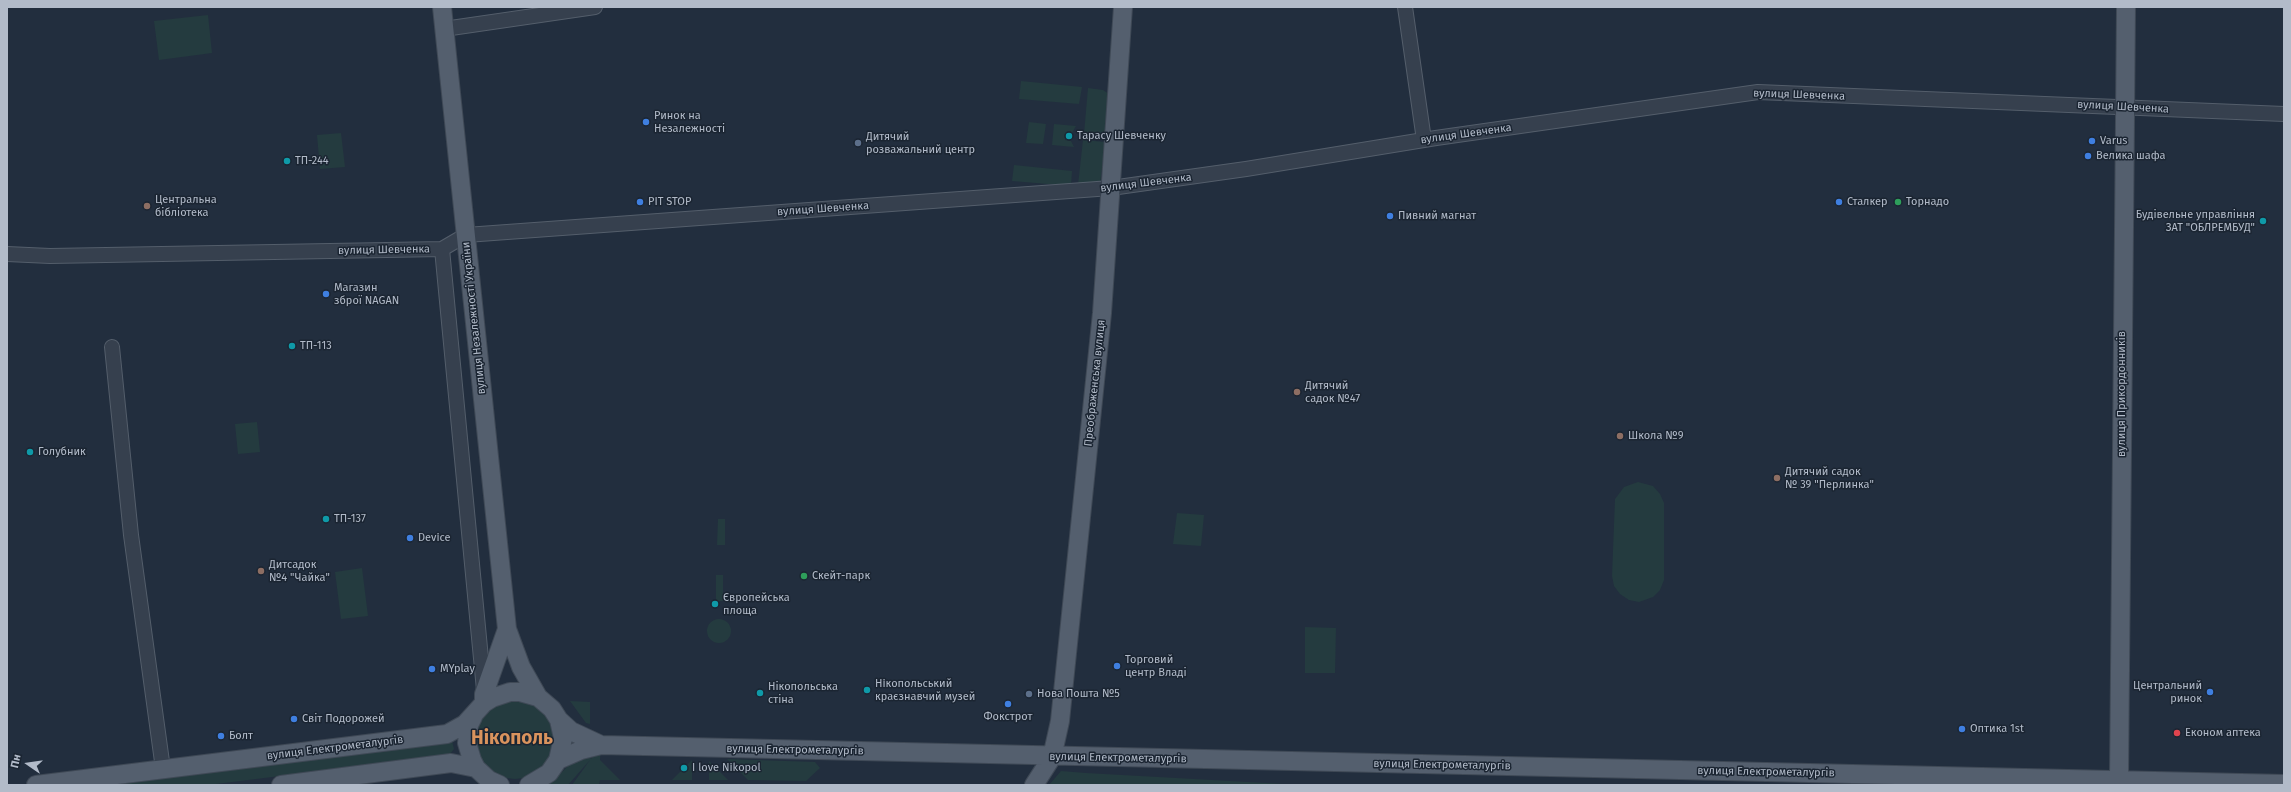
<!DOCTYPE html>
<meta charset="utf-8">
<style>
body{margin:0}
#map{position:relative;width:2291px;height:792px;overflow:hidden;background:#222e3e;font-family:"Fira Sans",sans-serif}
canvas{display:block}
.frame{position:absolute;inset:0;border:8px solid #b2bbc9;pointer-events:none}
.north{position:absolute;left:8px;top:744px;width:40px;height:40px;-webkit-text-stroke:3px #1b2532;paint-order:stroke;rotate:283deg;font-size:11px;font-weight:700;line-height:16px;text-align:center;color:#b2bbc9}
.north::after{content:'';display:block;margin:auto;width:14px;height:18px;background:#b2bbc9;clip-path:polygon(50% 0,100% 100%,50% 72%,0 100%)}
</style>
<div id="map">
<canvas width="2291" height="792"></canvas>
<div class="frame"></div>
<div class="north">Пн</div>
</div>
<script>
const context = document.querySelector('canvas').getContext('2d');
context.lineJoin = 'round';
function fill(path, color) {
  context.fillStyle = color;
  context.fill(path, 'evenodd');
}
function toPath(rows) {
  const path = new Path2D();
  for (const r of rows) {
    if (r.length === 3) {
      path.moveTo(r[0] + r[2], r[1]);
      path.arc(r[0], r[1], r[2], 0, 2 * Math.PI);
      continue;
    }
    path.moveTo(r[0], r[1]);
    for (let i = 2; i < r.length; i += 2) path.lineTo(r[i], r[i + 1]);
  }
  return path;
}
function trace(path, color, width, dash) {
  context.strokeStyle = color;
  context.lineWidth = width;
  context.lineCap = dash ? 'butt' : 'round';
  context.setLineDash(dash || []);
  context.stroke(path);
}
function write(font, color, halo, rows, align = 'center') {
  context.font = font + ' "Fira Sans",sans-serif';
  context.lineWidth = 3;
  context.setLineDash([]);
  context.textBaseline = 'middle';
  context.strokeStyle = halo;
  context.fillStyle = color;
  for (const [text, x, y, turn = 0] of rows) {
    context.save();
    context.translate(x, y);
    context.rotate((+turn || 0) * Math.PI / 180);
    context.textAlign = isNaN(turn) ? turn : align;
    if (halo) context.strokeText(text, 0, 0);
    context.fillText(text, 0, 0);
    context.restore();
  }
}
fill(toPath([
 [208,15,212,53,159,60,154,21],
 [1021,81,1082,87,1079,104,1019,99],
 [1088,88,1103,90,1109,94,1105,136,1084,134],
 [1029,122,1046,124,1043,144,1026,143],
 [1054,124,1076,126,1072,133,1066,132,1065,140,1071,141,1074,147,1052,145],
 [341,133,345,167,320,169,317,135],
 [1083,140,1105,142,1100,185,1078,185],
 [1014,165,1072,171,1071,186,1012,181],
 [257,422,260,452,238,454,235,424],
 [1638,482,1653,486,1660,494,1664,503,1664,580,1660,590,1653,597,1639,602,1629,600,1620,594,1614,586,1612,576,1615,499,1624,487],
 [1177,513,1204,515,1201,546,1173,544],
 [718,519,725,519,725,545,717,545],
 [362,568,368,616,341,619,335,572],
 [716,575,723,575,723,601,716,601],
 [719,631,12],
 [1305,627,1336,628,1335,673,1305,673],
 [515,739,40],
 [570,701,590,702,590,724,586,723],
 [452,741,454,749,449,755,208,785,76,785],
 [601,745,600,760,620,780,600,780,599,785,572,785,590,760,568,785,549,785,572,762,590,754,591,759],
 [727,759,815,762,820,768,806,781,748,780],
 [692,760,692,780,672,780],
 [709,761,728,780,709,780],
 [1061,771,1086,773,1302,785,1049,785]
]), '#243b3f');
const minor = toPath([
 [1405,7,1424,140],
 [444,29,595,7],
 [442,249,484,690],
 [7,254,50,256,442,249,466,235,1111,188,1246,169,1436,138,1758,92,2284,114],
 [112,347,131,535,163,769]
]);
const major = toPath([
 [442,7,507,629,521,667,538,697],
 [484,703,484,694,507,629],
 [473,717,469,725,467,743,472,760,476,768],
 [558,760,581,750,601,745,2284,784],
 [2119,780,2126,7],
 [36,785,447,734,465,724,484,703,492,698,510,692,520,692,538,697,552,709,559,720,571,731,601,745],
 [281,785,451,763,476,768,489,780,500,785],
 [529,785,549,773,558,760,563,738,559,720],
 [1034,785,1052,757,1060,721,1102,313,1123,7]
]);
trace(minor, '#545e6b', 16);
trace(major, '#3f4956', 20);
trace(minor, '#36404e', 14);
trace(major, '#545f6e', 18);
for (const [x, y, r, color] of [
 [646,122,4,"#3f7fe0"],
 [1069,136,4,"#0f9aa8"],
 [2092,141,4,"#3f7fe0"],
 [858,143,4,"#5c6f8a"],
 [2088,156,4,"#3f7fe0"],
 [287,161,4,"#0f9aa8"],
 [640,202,4,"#3f7fe0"],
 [1839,202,4,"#3f7fe0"],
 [1898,202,4,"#2e9e5b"],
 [147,206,4,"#8d6e63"],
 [1390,216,4,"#3f7fe0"],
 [2263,221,4,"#0f9aa8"],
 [326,294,4,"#3f7fe0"],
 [292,346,4,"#0f9aa8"],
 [1297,392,4,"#8d6e63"],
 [1620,436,4,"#8d6e63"],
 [30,452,4,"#0f9aa8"],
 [1777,478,4,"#8d6e63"],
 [326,519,4,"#0f9aa8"],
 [410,538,4,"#3f7fe0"],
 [261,571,4,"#8d6e63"],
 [804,576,4,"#2e9e5b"],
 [715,604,4,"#0f9aa8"],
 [1117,666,4,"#3f7fe0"],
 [432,669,4,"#3f7fe0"],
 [867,690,4,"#0f9aa8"],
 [2210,692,4,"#3f7fe0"],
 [760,693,4,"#0f9aa8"],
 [1029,694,4,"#5c6f8a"],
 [1008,704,4,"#3f7fe0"],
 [294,719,4,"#3f7fe0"],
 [1962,729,4,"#3f7fe0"],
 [2177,733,4,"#e0444e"],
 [221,736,4,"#3f7fe0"],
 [684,768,4,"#0f9aa8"]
]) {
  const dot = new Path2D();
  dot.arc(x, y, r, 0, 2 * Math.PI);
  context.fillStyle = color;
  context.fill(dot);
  trace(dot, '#1b2532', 1.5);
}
write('11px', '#b2bbc9', '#1b2532', [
 ["вулиця Шевченка",1799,95,2],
 ["вулиця Шевченка",2123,107,3],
 ["вулиця Шевченка",1466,134,-8],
 ["вулиця Шевченка",1146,183,-7],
 ["вулиця Шевченка",823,209,-4],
 ["вулиця Шевченка",384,250,-1],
 ["вулиця Незалежності України",474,318,-96],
 ["Преображенська вулиця",1095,383,-84],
 ["вулиця Прикордонників",2122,394,-90],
 ["вулиця Електрометалургів",335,748,-7],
 ["вулиця Електрометалургів",795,750,1],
 ["вулиця Електрометалургів",1118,758,1],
 ["вулиця Електрометалургів",1442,765,1],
 ["вулиця Електрометалургів",1766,772,1]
]);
write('11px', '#b2bbc9', '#1b2532', [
 ["Ринок на",654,116],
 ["Незалежності",654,129],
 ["Тарасу Шевченку",1077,136],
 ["Дитячий",866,137],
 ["розважальний центр",866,150],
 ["Varus",2100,141],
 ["Велика шафа",2096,156],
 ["ТП-244",295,161],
 ["Центральна",155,200],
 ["бібліотека",155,213],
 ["PIT STOP",648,202],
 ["Сталкер",1847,202],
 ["Торнадо",1906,202],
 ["Будівельне управління",2255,215,"right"],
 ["ЗАТ \"ОБЛРЕМБУД\"",2255,228,"right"],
 ["Пивний магнат",1398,216],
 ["Магазин",334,288],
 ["зброї NAGAN",334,301],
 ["ТП-113",300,346],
 ["Дитячий",1305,386],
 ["садок №47",1305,399],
 ["Школа №9",1628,436],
 ["Голубник",38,452],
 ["Дитячий садок",1785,472],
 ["№ 39 \"Перлинка\"",1785,485],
 ["ТП-137",334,519],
 ["Device",418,538],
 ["Дитсадок",269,565],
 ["№4 \"Чайка\"",269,578],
 ["Скейт-парк",812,576],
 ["Європейська",723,598],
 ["площа",723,611],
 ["Торговий",1125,660],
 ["центр Владі",1125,673],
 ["MYplay",440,669],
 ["Нiкопольський",875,684],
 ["краєзнавчий музей",875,697],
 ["Центральний",2202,686,"right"],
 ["ринок",2202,699,"right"],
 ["Нікопольська",768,687],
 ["стіна",768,700],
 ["Нова Пошта №5",1037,694],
 ["Фокстрот",1008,717,"center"],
 ["Світ Подорожей",302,719],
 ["Оптика 1st",1970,729],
 ["Економ аптека",2185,733],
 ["Болт",229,736],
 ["I love Nikopol",692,768]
], 'left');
write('bold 19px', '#d9935d', '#1b2532', [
 ["Нікополь",512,739]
]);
</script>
